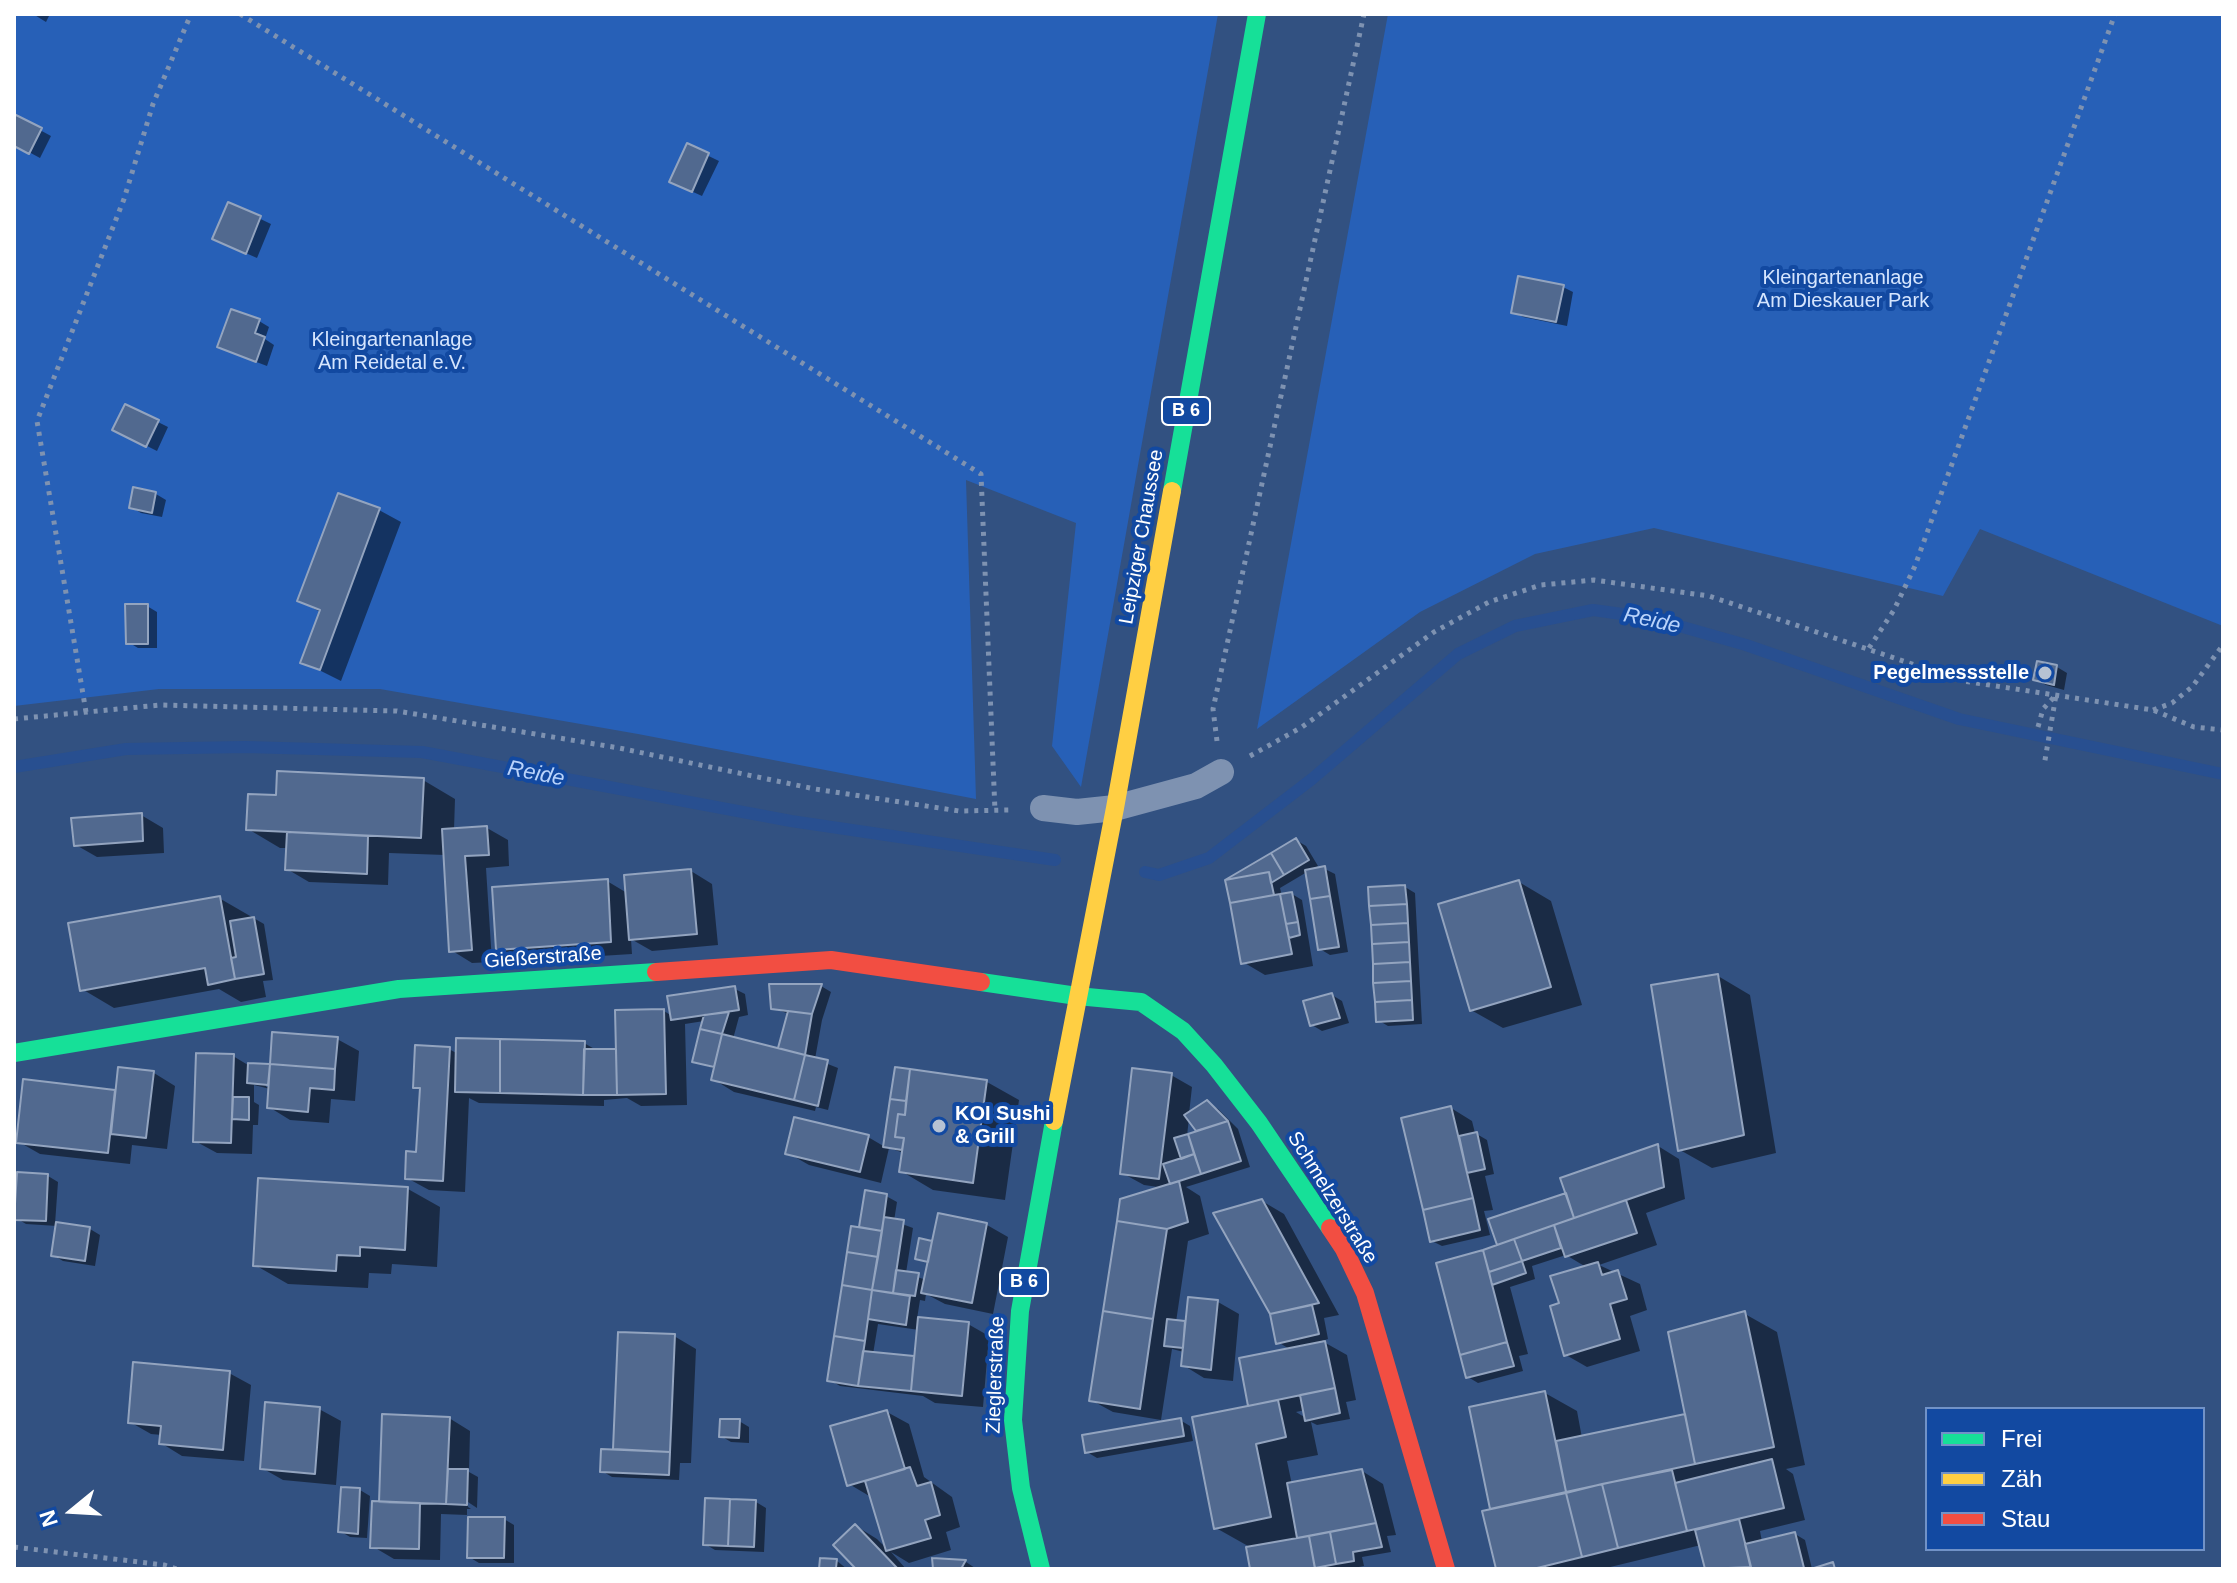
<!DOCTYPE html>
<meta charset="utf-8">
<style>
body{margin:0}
#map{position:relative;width:2237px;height:1583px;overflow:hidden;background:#325181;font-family:Arial,sans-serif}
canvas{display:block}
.frame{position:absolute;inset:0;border:16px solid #fff;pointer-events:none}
.legend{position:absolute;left:1925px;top:1407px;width:280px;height:144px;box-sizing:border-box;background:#1249a1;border:2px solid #7192c7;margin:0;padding:10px 14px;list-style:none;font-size:24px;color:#fff}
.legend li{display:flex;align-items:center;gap:16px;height:40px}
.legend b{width:40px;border:2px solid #7192c7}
.north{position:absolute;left:32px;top:1471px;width:80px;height:80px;-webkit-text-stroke:6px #1249a1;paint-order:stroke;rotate:252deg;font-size:22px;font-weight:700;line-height:32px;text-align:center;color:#fff}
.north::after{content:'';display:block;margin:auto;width:28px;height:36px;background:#fff;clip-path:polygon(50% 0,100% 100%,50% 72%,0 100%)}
</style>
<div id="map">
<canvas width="2237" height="1583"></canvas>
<div class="frame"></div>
<ul class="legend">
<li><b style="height:10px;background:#16e098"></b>Frei</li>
<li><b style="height:10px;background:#ffcf43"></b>Zäh</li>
<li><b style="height:10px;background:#f24e42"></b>Stau</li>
</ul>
<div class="north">N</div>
</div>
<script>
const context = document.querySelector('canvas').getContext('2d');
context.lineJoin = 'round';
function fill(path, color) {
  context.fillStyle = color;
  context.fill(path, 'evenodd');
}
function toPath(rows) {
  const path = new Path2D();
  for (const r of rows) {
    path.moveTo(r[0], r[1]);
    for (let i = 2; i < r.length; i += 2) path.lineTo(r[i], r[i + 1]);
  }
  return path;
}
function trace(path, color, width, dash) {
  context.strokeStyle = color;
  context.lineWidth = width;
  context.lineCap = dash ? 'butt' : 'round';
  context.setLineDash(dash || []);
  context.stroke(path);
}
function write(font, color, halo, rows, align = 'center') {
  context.font = font + ' Arial,sans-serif';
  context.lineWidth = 8;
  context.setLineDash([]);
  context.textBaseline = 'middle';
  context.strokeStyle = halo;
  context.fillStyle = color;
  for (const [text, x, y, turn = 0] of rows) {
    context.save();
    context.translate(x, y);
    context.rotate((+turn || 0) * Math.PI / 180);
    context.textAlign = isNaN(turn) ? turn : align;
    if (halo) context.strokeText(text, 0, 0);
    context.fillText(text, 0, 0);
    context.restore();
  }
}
fill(toPath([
 [14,14,1218,14,1081,787,1052,746,1076,523,966,480,976,799,638,734,380,689,159,689,14,706],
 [1388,14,2223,14,2223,626,1980,529,1943,596,1654,528,1535,554,1420,612,1257,729]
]), '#2760b7');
fill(toPath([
 [33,14,50,14,46,22],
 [14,116,51,136,40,158,14,144],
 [688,146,719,161,702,196,682,187],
 [229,204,271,224,257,258,225,244],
 [1563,287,1573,292,1567,326,1523,317,1513,312],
 [259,321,269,327,265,339,274,345,267,366,230,352],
 [158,422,168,427,157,451,125,435],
 [135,490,156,494,166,500,162,517,141,513,131,507],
 [339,495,379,510,401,522,341,681,303,662,322,613,300,601],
 [147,606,157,612,157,648,138,648,128,642],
 [2057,667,2067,673,2064,690,2046,685,2035,679],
 [423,780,455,799,454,830,487,828,508,840,509,866,486,868,492,962,472,963,451,950,445,855,389,853,388,885,309,882,287,869,288,848,280,848,248,829,278,797],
 [141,815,163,828,164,853,97,857,76,845],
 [1296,840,1306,846,1318,866,1310,871,1325,869,1335,874,1348,952,1330,955,1320,949,1307,872,1280,888,1282,896,1292,894,1302,900,1313,966,1265,975,1243,962,1228,881],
 [691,871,712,884,718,945,652,951,631,939,632,954,520,961,498,949,607,881,627,893],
 [1519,882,1551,901,1582,1005,1503,1028,1471,1010],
 [1405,887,1415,893,1422,1024,1388,1026,1378,1020],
 [219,898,264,924,273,980,263,981,266,997,241,1002,219,989,114,1008,82,989],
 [1718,976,1750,995,1776,1153,1712,1168,1680,1150],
 [821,986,831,992,822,1020,815,1059,838,1068,828,1110,816,1107,815,1111,734,1092,713,1079,715,1069,695,1061,704,1021,685,1024,687,1105,641,1106,627,1098,604,1100,604,1106,479,1103,469,1098,465,1192,429,1190,407,1178,418,1154,422,1090,415,1086,449,1049,458,1054,584,1043,598,1051,618,1051,664,1011,672,1016,735,989,745,994,748,1015,739,1017,733,1039,780,1051,789,1014,773,1008],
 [1332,995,1342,1001,1349,1023,1322,1031,1312,1025],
 [337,1039,359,1051,355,1101,331,1099,329,1123,290,1120,269,1107,270,1089,254,1085,254,1102,259,1105,258,1125,253,1125,252,1154,217,1153,195,1141,233,1056,248,1065,268,1066,266,1087,270,1087],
 [896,1070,987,1082,1019,1100,1005,1200,933,1190,901,1171,904,1153,889,1148,881,1183,809,1165,788,1153,868,1137,885,1147],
 [154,1073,175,1086,167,1149,132,1145,130,1164,40,1154,19,1142,25,1082,117,1092],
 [1171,1075,1192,1087,1189,1114,1207,1103,1218,1109,1238,1129,1250,1167,1186,1187,1200,1196,1209,1234,1188,1241,1176,1322,1187,1323,1218,1302,1239,1314,1233,1381,1204,1378,1183,1365,1184,1352,1172,1349,1161,1420,1113,1412,1091,1400,1165,1188,1144,1185,1122,1173],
 [1189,1118,1200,1132,1187,1136],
 [1451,1108,1472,1121,1475,1133,1487,1140,1494,1174,1485,1176,1493,1210,1484,1211,1490,1235,1442,1246,1432,1241],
 [1658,1146,1679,1159,1685,1199,1646,1213,1657,1245,1599,1265,1640,1284,1647,1310,1630,1316,1640,1351,1587,1367,1566,1355,1561,1305,1586,1267,1566,1255,1532,1266,1535,1279,1510,1287,1528,1354,1519,1356,1523,1371,1478,1383,1468,1377,1438,1264,1502,1245,1498,1243,1568,1194],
 [48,1176,58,1182,55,1224,90,1229,100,1235,95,1266,63,1261,53,1255,57,1226,26,1224,16,1218],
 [408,1189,440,1207,437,1267,392,1264,391,1274,369,1273,368,1288,288,1284,255,1265],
 [866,1193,886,1196,897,1202,894,1221,913,1228,906,1273,926,1280,929,1264,917,1258,920,1241,933,1243,987,1225,1008,1237,993,1314,945,1304,926,1294,925,1301,920,1300,917,1319,968,1324,989,1336,983,1407,935,1403,923,1396,840,1386,830,1380],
 [878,1324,919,1330,916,1359,873,1354],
 [1262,1201,1284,1214,1339,1315,1324,1318,1328,1339,1322,1341,1347,1355,1356,1400,1346,1402,1350,1419,1317,1425,1311,1422,1318,1455,1287,1461,1292,1485,1362,1471,1383,1484,1396,1535,1387,1536,1391,1552,1362,1557,1364,1566,1348,1569,1252,1569,1248,1546,1216,1528,1251,1407,1291,1350,1278,1342,1271,1313],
 [1305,1410,1306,1418,1296,1412],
 [1745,1314,1777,1332,1805,1465,1786,1469,1793,1474,1805,1520,1760,1531,1762,1542,1795,1534,1805,1540,1812,1569,1706,1569,1701,1545,1602,1569,1498,1569,1496,1510,1492,1508,1545,1393,1577,1411,1582,1438,1687,1416],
 [674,1336,696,1349,691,1463,680,1463,679,1480,612,1477,602,1471,619,1452,616,1449],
 [229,1373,251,1385,244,1461,182,1456,161,1443,162,1435,151,1434,130,1422],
 [319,1409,341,1421,336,1485,283,1480,262,1468],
 [887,1412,909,1424,924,1477,952,1497,960,1527,946,1532,951,1550,909,1563,891,1552,906,1569,859,1569,856,1526,877,1539,888,1550,871,1497,849,1484],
 [449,1418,470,1431,469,1472,478,1477,477,1508,468,1502,468,1507,471,1509,467,1509,467,1515,441,1514,440,1560,394,1559,372,1546,381,1504],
 [1180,1420,1190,1426,1193,1441,1097,1458,1087,1452],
 [739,1421,749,1427,749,1443,731,1442,721,1436],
 [360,1490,370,1496,367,1538,350,1537,340,1531],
 [756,1502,766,1508,764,1552,715,1550,705,1544],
 [504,1519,514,1525,514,1563,479,1563,469,1557],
 [934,1560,966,1562,975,1568,930,1569,935,1569],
 [837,1561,847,1569,821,1569]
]), '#0007');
trace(toPath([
 [14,767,126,749,246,747,422,752,791,821,1055,860],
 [1145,872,1159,875,1209,858,1312,779,1458,654,1515,626,1593,610,1651,618,1746,645,1959,719,2223,774]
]), '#284f90', 12);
const building = toPath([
 [14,114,42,128,29,154,14,146,14,114],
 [687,143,709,153,692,192,669,182,687,143],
 [228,202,261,216,246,254,212,239,228,202],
 [1518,276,1564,285,1556,322,1511,313,1518,276],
 [231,309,260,319,255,333,265,337,256,362,217,347,231,309],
 [125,404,159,420,146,447,112,430,125,404],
 [133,487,156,492,152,513,129,508,133,487],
 [338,493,380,508,320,670,300,663,320,610,297,601,338,493],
 [125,604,148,604,148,644,126,644,125,604],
 [2037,661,2057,665,2054,685,2033,680,2037,661],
 [277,771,424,778,421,838,246,830,248,794,276,795,277,771],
 [142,813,143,841,74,846,71,818,142,813],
 [487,826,489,855,465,856,472,950,449,952,442,829,487,826],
 [287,832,368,836,367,874,285,870,287,832],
 [1296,838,1309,860,1284,875,1271,853,1296,838],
 [1271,853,1284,875,1271,883,1269,872,1225,880,1271,853],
 [1325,866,1330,896,1310,899,1305,870,1325,866],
 [691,869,697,934,629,940,624,875,691,869],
 [1269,872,1274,895,1230,903,1225,880,1269,872],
 [608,879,611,942,496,950,492,887,608,879],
 [1519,880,1551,987,1470,1011,1438,904,1519,880],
 [1405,885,1407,904,1369,906,1368,887,1405,885],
 [1292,892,1298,922,1286,924,1280,894,1292,892],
 [1280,894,1292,954,1241,964,1230,903,1280,894],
 [220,896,235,979,208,985,205,968,80,991,68,923,220,896],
 [1330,896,1339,947,1318,950,1310,899,1330,896],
 [1407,904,1408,923,1371,925,1369,906,1407,904],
 [254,917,264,974,235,979,231,958,236,957,230,921,254,917],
 [1298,922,1300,935,1289,938,1286,924,1298,922],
 [1408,923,1409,942,1372,944,1371,925,1408,923],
 [1409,942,1410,962,1373,964,1372,944,1409,942],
 [1410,962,1411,981,1373,983,1373,964,1410,962],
 [1718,974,1744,1135,1678,1151,1651,985,1718,974],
 [1411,981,1412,1000,1375,1002,1373,983,1411,981],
 [769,984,822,984,812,1014,771,1009,769,984],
 [735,986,739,1010,671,1020,667,996,735,986],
 [1332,993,1340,1018,1310,1026,1303,1001,1332,993],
 [1412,1000,1413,1020,1376,1022,1375,1002,1412,1000],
 [664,1009,666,1094,617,1095,615,1010,664,1009],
 [788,1011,812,1014,805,1055,778,1048,788,1011],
 [729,1012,722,1034,700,1029,704,1015,729,1012],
 [700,1029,722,1034,714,1067,692,1062,700,1029],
 [272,1032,338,1037,335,1069,270,1064,272,1032],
 [722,1034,805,1055,794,1100,711,1080,722,1034],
 [456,1038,500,1039,500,1093,455,1092,456,1038],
 [500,1039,585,1041,583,1095,500,1093,500,1039],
 [415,1045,450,1047,443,1181,405,1179,406,1151,416,1152,420,1088,413,1088,415,1045],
 [584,1049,616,1049,617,1095,583,1095,584,1049],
 [196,1053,234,1054,231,1143,193,1142,196,1053],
 [805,1055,828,1060,818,1106,794,1100,805,1055],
 [248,1063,270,1064,268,1085,247,1083,248,1063],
 [270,1064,335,1069,334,1090,310,1088,308,1112,267,1108,270,1064],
 [118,1067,154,1071,146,1138,111,1134,118,1067],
 [895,1067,910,1069,906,1101,890,1099,895,1067],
 [1132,1068,1172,1073,1159,1179,1120,1174,1132,1068],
 [910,1069,987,1080,973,1183,899,1172,904,1138,895,1137,898,1114,905,1115,910,1069],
 [23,1079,115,1090,108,1153,16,1143,23,1079],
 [233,1097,249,1097,249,1120,232,1119,233,1097],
 [890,1099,906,1101,905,1115,898,1114,895,1137,904,1138,902,1150,883,1147,890,1099],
 [1207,1100,1228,1121,1196,1131,1184,1115,1207,1100],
 [1451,1106,1473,1198,1423,1210,1401,1118,1451,1106],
 [794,1117,869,1135,860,1172,785,1154,794,1117],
 [1228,1121,1241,1161,1201,1174,1188,1134,1228,1121],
 [1477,1132,1485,1169,1467,1173,1459,1136,1477,1132],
 [1188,1134,1194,1154,1181,1159,1174,1138,1188,1134],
 [1658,1144,1664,1187,1574,1218,1560,1178,1658,1144],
 [1194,1154,1201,1174,1170,1184,1163,1164,1194,1154],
 [17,1172,48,1174,46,1221,14,1220,17,1172],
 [258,1178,408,1187,405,1250,360,1247,360,1256,337,1255,336,1271,253,1266,258,1178],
 [1179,1181,1188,1222,1167,1229,1117,1221,1120,1199,1179,1181],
 [865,1190,887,1194,882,1231,859,1227,865,1190],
 [1566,1193,1574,1218,1497,1245,1488,1219,1566,1193],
 [1473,1198,1480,1230,1430,1242,1423,1210,1473,1198],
 [1262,1199,1319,1303,1270,1314,1213,1213,1262,1199],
 [1626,1200,1637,1233,1565,1257,1554,1225,1626,1200],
 [938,1213,987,1223,972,1303,921,1293,938,1213],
 [884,1217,904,1220,893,1293,872,1290,884,1217],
 [1117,1221,1167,1229,1153,1319,1103,1311,1117,1221],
 [56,1222,90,1227,85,1261,51,1256,56,1222],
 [1554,1225,1561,1248,1522,1261,1514,1239,1554,1225],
 [851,1226,882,1231,878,1257,847,1252,851,1226],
 [919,1238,932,1241,928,1262,915,1259,919,1238],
 [1514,1239,1522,1261,1489,1272,1483,1250,1514,1239],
 [1483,1250,1507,1342,1460,1355,1436,1263,1483,1250],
 [847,1252,878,1257,872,1290,842,1285,847,1252],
 [1522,1261,1526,1273,1492,1285,1489,1272,1522,1261],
 [1598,1262,1602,1275,1618,1270,1627,1299,1610,1304,1620,1339,1564,1356,1550,1306,1559,1303,1550,1276,1598,1262],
 [896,1270,919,1273,915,1296,893,1293,896,1270],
 [842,1285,872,1290,865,1341,834,1336,842,1285],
 [872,1290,910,1296,906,1325,868,1319,872,1290],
 [1188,1297,1218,1300,1211,1370,1181,1366,1188,1297],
 [1312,1305,1319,1334,1276,1344,1270,1314,1312,1305],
 [1103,1311,1153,1319,1140,1409,1089,1401,1103,1311],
 [1745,1311,1774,1447,1695,1464,1668,1332,1745,1311],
 [918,1317,969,1322,962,1396,911,1391,918,1317],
 [1167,1319,1185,1321,1183,1348,1164,1346,1167,1319],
 [618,1332,675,1334,670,1452,613,1449,618,1332],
 [834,1336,865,1341,858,1386,827,1381,834,1336],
 [1325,1341,1335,1388,1248,1406,1239,1358,1325,1341],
 [1507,1342,1514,1366,1466,1378,1460,1355,1507,1342],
 [863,1351,914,1356,911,1391,858,1386,863,1351],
 [133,1362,230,1371,223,1450,159,1444,161,1426,128,1423,133,1362],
 [1335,1388,1340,1413,1305,1421,1300,1395,1335,1388],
 [1545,1391,1566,1492,1490,1509,1469,1407,1545,1391],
 [1278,1400,1286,1437,1256,1444,1271,1517,1214,1529,1192,1417,1278,1400],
 [265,1402,320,1407,315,1474,260,1469,265,1402],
 [887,1410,905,1469,847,1486,830,1426,887,1410],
 [382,1414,450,1417,446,1504,379,1502,382,1414],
 [1685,1414,1695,1464,1566,1492,1556,1441,1685,1414],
 [1181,1418,1184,1436,1085,1453,1082,1435,1181,1418],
 [720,1419,740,1419,739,1438,719,1437,720,1419],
 [601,1449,670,1452,669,1475,600,1472,601,1449],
 [1772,1459,1784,1508,1687,1531,1675,1483,1772,1459],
 [910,1467,917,1486,931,1482,940,1515,925,1520,931,1538,886,1551,865,1481,910,1467],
 [448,1469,468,1469,467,1505,446,1504,448,1469],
 [1362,1469,1376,1523,1297,1538,1287,1483,1362,1469],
 [1672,1470,1687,1531,1618,1548,1602,1484,1672,1470],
 [1602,1484,1618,1548,1582,1557,1566,1493,1602,1484],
 [341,1487,360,1488,358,1534,338,1532,341,1487],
 [1566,1493,1582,1557,1533,1569,1496,1569,1482,1511,1566,1493],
 [705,1498,730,1499,728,1546,703,1545,705,1498],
 [730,1499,756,1500,754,1547,728,1546,730,1499],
 [372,1501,420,1503,419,1549,370,1548,372,1501],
 [468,1517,505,1517,504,1558,467,1558,468,1517],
 [1739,1519,1751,1567,1705,1569,1695,1530,1739,1519],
 [1376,1523,1382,1547,1353,1552,1354,1561,1336,1564,1330,1532,1376,1523],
 [855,1524,898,1569,856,1569,833,1545,855,1524],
 [1330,1532,1336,1564,1315,1568,1309,1536,1330,1532],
 [1795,1532,1804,1568,1751,1569,1745,1544,1795,1532],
 [1309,1536,1315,1569,1250,1569,1246,1547,1309,1536],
 [820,1558,837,1559,836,1568,848,1569,819,1569,820,1558],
 [932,1558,966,1560,961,1569,933,1569,932,1558],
 [1833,1562,1835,1569,1811,1569,1833,1562]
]);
fill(building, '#51698f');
trace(building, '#93a4bf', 2);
trace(toPath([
 [240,14,981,474,995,811],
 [1869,648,1894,610,1915,566,2115,14],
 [2153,710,2172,703,2192,687,2223,645],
 [86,712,37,421,124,199,153,104,191,14],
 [14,719,160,705,397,711,619,748,815,789,959,811,1010,810],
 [2038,727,2043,709,2056,695,2044,766],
 [1217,741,1213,709,1364,14],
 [1250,756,1302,727,1434,632,1489,602,1541,585,1594,580,1709,596,1963,681,2153,710,2194,727,2223,730],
 [14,1547,164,1565,177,1569]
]), '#7e92b1', 5, [4, 6]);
trace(toPath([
 [1043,808,1077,812,1115,808,1196,786,1221,772]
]), '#7e92b1', 26);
trace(toPath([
 [1172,491,1257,14],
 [981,982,1077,996,1141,1002,1183,1031,1214,1065,1259,1123,1330,1228],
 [14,1053,399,989,656,972],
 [1041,1569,1021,1488,1013,1420,1020,1311,1054,1121]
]), '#16e098', 18);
trace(toPath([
 [1054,1121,1115,808,1172,491]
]), '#ffcf43', 18);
trace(toPath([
 [656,972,831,960,981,982],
 [1330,1228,1344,1249,1365,1293,1446,1569]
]), '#f24e42', 18);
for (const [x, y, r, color] of [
 [2045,673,8,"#b7c2d3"],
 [939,1126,8,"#b7c2d3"]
]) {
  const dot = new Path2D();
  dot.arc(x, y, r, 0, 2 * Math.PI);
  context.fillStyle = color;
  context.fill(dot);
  trace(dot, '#1249a1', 3);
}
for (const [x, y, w] of [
 [1186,411,48],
 [1024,1282,48]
]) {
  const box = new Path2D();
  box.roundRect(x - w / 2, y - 14, w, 28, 6);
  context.fillStyle = '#1249a1';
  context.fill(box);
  trace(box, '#fff', 2);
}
write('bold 18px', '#fff', null, [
 ["B 6",1186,411],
 ["B 6",1024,1282]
]);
write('20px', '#d5e5fe', '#1249a1', [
 ["Kleingartenanlage",1843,278],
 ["Am Dieskauer Park",1843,301],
 ["Kleingartenanlage",392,340],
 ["Am Reidetal e.V.",392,363]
]);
write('20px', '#fff', '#1249a1', [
 ["Leipziger Chaussee",1142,537,-80],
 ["Gießerstraße",543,958,-4],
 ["Schmelzerstraße",1332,1198,58],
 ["Zieglerstraße",996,1375,-88]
]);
write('bold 20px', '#fff', '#1249a1', [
 ["Pegelmessstelle",2029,673],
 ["KOI Sushi",955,1114,"left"],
 ["& Grill",955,1137,"left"]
], 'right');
write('italic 22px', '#b9d3fb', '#1249a1', [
 ["Reide",1652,621,12],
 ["Reide",536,774,11]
]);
</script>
